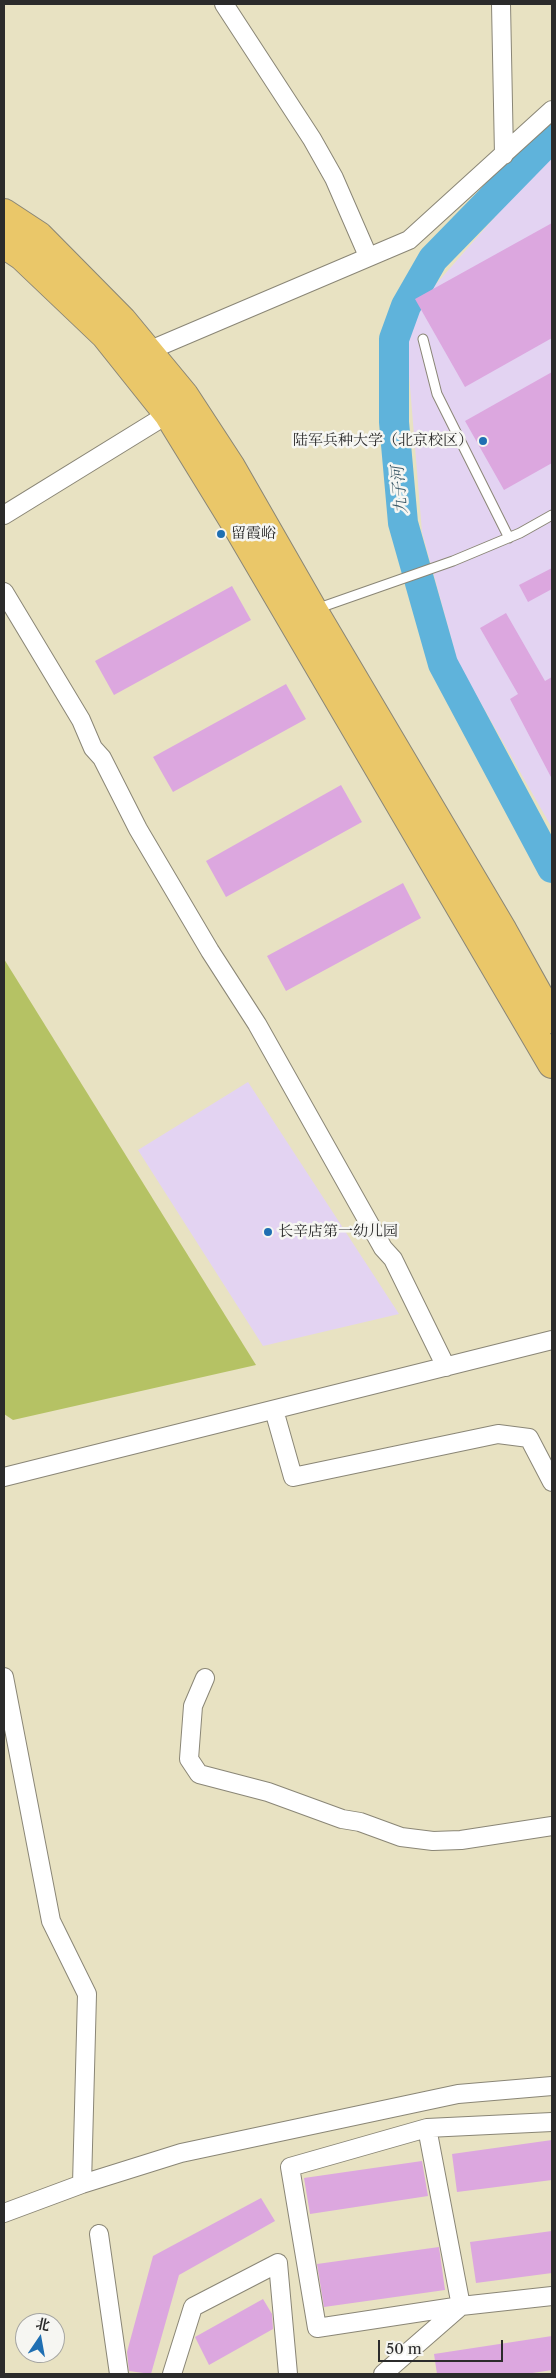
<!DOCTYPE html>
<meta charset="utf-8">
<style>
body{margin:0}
#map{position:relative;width:556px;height:2378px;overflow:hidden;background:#e8e2c2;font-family:"Libre Caslon Text","Noto Serif SC",serif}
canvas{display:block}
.frame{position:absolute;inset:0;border:5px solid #2b2b2b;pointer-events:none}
.north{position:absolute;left:15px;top:2313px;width:50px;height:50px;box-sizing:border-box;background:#f6f6f2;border:1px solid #a5a5a2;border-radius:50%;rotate:12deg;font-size:14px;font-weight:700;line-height:20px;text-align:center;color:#2b2b2b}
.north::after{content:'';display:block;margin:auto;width:18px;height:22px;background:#1f6fb2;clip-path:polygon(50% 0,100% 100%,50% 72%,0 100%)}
.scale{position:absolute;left:378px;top:2340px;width:125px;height:22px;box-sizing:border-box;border:2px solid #2b2b2b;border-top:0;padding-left:6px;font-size:15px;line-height:18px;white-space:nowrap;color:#2b2b2b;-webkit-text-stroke:4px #f6f6f2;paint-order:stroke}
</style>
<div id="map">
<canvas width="556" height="2378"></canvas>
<div class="frame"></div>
<div class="north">北</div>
<div class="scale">50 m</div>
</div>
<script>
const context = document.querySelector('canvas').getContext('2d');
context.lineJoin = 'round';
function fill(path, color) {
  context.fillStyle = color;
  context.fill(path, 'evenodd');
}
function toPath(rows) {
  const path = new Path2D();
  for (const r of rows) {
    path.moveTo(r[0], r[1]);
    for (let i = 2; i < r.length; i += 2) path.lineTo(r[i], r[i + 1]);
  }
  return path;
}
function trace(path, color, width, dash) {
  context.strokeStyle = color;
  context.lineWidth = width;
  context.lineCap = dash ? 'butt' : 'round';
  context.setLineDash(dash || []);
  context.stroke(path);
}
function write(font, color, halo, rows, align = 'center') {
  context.font = font + ' "Libre Caslon Text","Noto Serif SC",serif';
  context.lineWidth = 5;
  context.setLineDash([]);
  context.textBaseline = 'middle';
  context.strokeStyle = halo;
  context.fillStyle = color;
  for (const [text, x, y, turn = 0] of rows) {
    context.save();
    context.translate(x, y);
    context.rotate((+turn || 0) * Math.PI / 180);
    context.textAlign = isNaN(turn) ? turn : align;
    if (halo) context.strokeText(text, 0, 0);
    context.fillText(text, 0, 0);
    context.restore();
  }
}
fill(toPath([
 [552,152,552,828,458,663,422,532,407,350,415,308],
 [248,1082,399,1314,263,1346,138,1150]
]), '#e3d3f2');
fill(toPath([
 [4,959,256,1365,13,1420,4,1414]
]), '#b5c264');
trace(toPath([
 [552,137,433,259,406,306,394,339,394,422,403,523,443,664,552,868]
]), '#5fb3db', 30);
fill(toPath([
 [552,223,552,338,465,387,415,299],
 [552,372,552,463,504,490,465,421],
 [552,568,552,589,528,602,519,585],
 [232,586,251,620,114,695,95,661],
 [506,613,545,681,552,677,552,779,510,699,518,694,480,628],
 [286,684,306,719,173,792,153,757],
 [341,785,362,822,226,897,206,861],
 [403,883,421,918,286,991,267,956],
 [552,2140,552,2180,457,2192,452,2154],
 [422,2161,428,2196,310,2214,304,2178],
 [261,2198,275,2221,179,2275,151,2374,129,2371,127,2352,153,2256],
 [552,2231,552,2273,476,2283,470,2242],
 [439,2247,445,2290,324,2307,317,2264],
 [263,2299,272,2314,273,2329,209,2365,195,2337],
 [552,2336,552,2370,526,2374,437,2374,434,2354]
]), '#dca7df');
const lane = toPath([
 [423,339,437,394,509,538],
 [316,609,453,561,520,533,552,515]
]);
const street = toPath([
 [224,4,312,139,334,178,368,256],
 [501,4,504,155],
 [148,351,409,240,552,110],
 [4,515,168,414],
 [4,592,81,720,93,748,102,758,138,829,210,951,257,1024,383,1248,393,1259,446,1367],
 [274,1410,293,1477,498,1434,529,1438,552,1482],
 [4,1477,552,1340],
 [4,1677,51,1921,87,1994,82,2184],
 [205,1678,193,1706,189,1759,199,1774,268,1792,342,1819,360,1822,401,1837,433,1841,461,1840,552,1826],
 [552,2122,427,2128,290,2167,317,2328,461,2306,552,2296],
 [4,2213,82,2184,181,2153,458,2094,552,2086],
 [99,2234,119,2374],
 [172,2374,193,2307,278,2263,288,2374],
 [383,2374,461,2306,427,2128]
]);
const primary = toPath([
 [4,213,39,236,122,320,184,395,231,467,313,610,503,931,552,1019],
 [4,244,22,256,105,335,168,414,238,528,552,1064]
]);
trace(lane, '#8a8676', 11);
trace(street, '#8a8676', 20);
trace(primary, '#8a8676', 30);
trace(lane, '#fff', 9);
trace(street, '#fff', 18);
trace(primary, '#eac769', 28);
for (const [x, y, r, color] of [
 [483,441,5,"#1f6fb2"],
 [221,534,5,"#1f6fb2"],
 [268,1232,5,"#1f6fb2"]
]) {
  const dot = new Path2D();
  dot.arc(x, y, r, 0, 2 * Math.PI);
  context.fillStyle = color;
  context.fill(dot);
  trace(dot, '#f6f6f2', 2);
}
write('15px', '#2b2b2b', '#f6f6f2', [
 ["陆军兵种大学（北京校区）",473,441,"right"],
 ["留霞峪",231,534],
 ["长辛店第一幼儿园",278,1232]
], 'left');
write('italic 16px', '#3d5b69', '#f6f6f2', [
 ["九子河",400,490,-95]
]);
</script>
